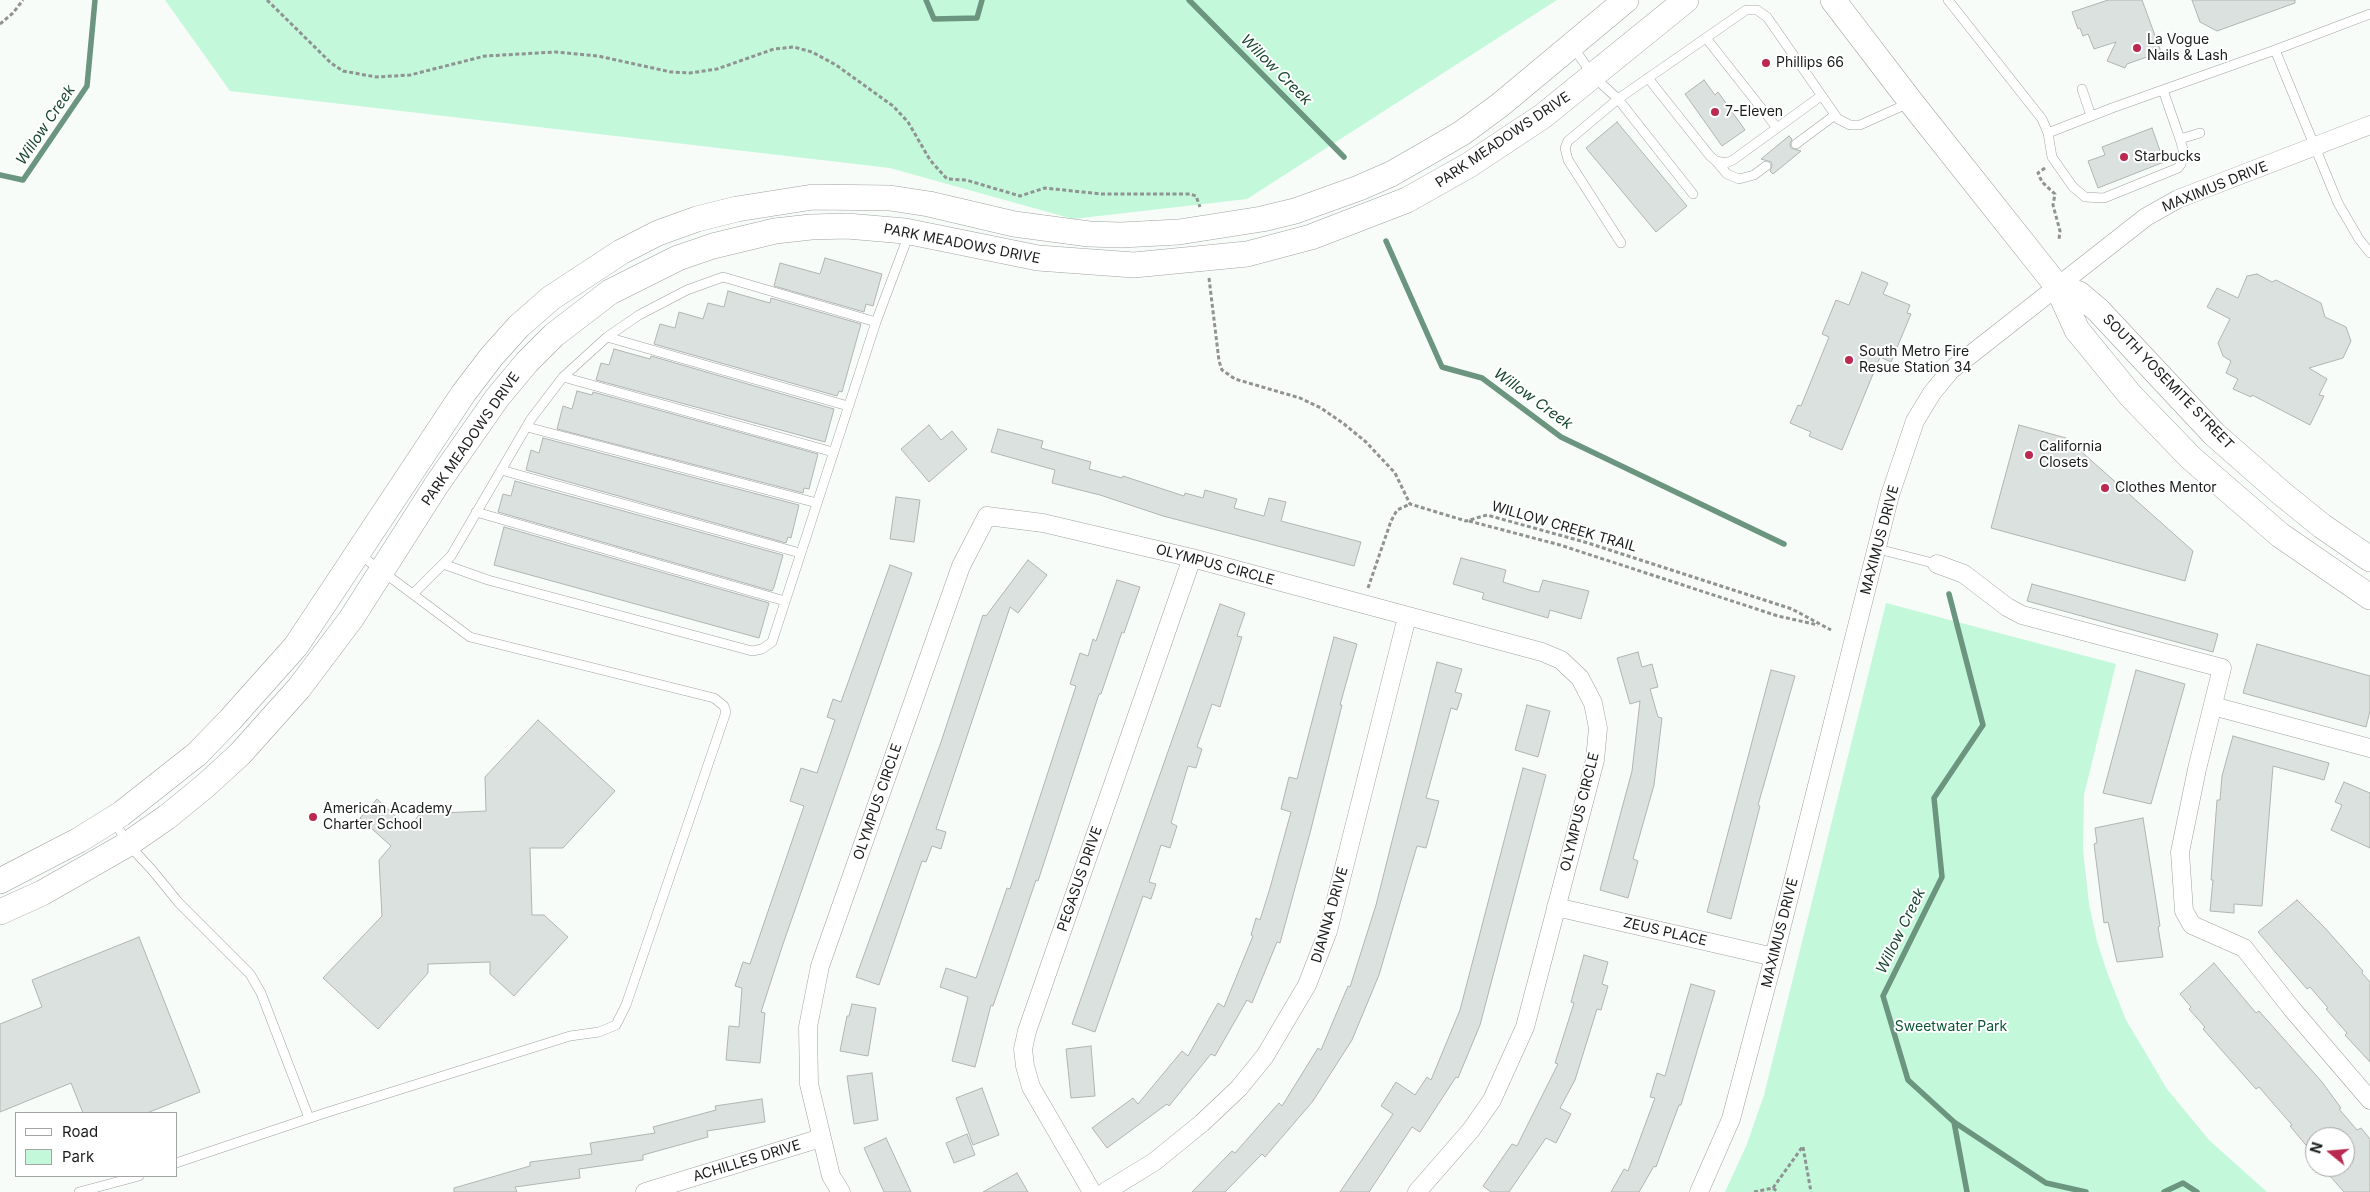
<!DOCTYPE html>
<style>
body{margin:0}
#map{position:relative;width:2370px;height:1192px;overflow:hidden;background:#f7fcf9;font-family:Inter,sans-serif}
canvas{display:block}
.legend{position:absolute;left:15px;top:1112px;width:162px;height:65px;box-sizing:border-box;background:#fff;border:1px solid #a3a4a4;margin:0;padding:6px 9px;list-style:none;font-size:15px;color:#1a1c1b}
.legend li{display:flex;align-items:center;gap:10px;height:25px}
.legend b{width:25px;border:1px solid #a3a4a4}
.north{position:absolute;left:2305px;top:1127px;width:50px;height:50px;box-sizing:border-box;background:#fff;border:1px solid #a3a4a4;border-radius:50%;rotate:287deg;font-size:14px;font-weight:700;line-height:20px;text-align:center;color:#1a1c1b}
.north::after{content:'';display:block;margin:auto;width:18px;height:22px;background:#b92950;clip-path:polygon(50% 0,100% 100%,50% 72%,0 100%)}
</style>
<div id="map">
<canvas width="2370" height="1192"></canvas>
<ul class="legend">
<li><b style="height:6px;background:#fff"></b>Road</li>
<li><b style="height:14px;background:#c3f8db"></b>Park</li>
</ul>
<div class="north">N</div>
</div>
<script>
const context = document.querySelector('canvas').getContext('2d');
context.lineJoin = 'round';
function fill(path, color) {
  context.fillStyle = color;
  context.fill(path, 'evenodd');
}
function toPath(rows) {
  const path = new Path2D();
  for (const r of rows) {
    path.moveTo(r[0], r[1]);
    for (let i = 2; i < r.length; i += 2) path.lineTo(r[i], r[i + 1]);
  }
  return path;
}
function trace(path, color, width, dash) {
  context.strokeStyle = color;
  context.lineWidth = width;
  context.lineCap = dash ? 'butt' : 'round';
  context.setLineDash(dash || []);
  context.stroke(path);
}
function write(font, color, halo, rows, align = 'center') {
  context.font = font + ' Inter,sans-serif';
  context.lineWidth = 4;
  context.setLineDash([]);
  context.textBaseline = 'middle';
  context.strokeStyle = halo;
  context.fillStyle = color;
  for (const [text, x, y, turn = 0] of rows) {
    context.save();
    context.translate(x, y);
    context.rotate((+turn || 0) * Math.PI / 180);
    context.textAlign = isNaN(turn) ? turn : align;
    if (halo) context.strokeText(text, 0, 0);
    context.fillText(text, 0, 0);
    context.restore();
  }
}
fill(toPath([
 [165,0,1557,0,1247,199,1073,219,890,168,230,91],
 [1886,603,2116,664,2084,795,2083,849,2089,904,2097,941,2107,972,2126,1020,2167,1089,2209,1140,2267,1192,1725,1192,1747,1144,1764,1095]
]), '#c3f8db');
trace(toPath([
 [926,0,934,19,977,18,982,0],
 [1189,0,1344,157],
 [0,175,23,180,87,86,95,0],
 [1386,241,1442,367,1482,378,1561,437,1784,544],
 [1949,594,1983,725,1934,798,1942,877,1883,996,1908,1080,1954,1122,2046,1183,2086,1192],
 [1954,1122,1967,1192],
 [2164,1192,2183,1183,2197,1192]
]), '#6b957e', 5.5);
const building = toPath([
 [2108,0,2142,0,2161,52,2127,64,2125,68,2107,61,2116,42,2094,49,2088,34,2083,36,2080,28,2078,29,2072,12,2108,0],
 [2192,0,2295,0,2295,3,2217,31,2200,22,2192,0],
 [1704,80,1715,95,1718,92,1745,130,1722,146,1685,94,1704,80],
 [1617,122,1687,206,1656,232,1586,148,1617,122],
 [2152,128,2164,162,2098,188,2088,161,2105,155,2102,147,2152,128],
 [1789,136,1792,139,1790,144,1791,148,1801,151,1773,174,1770,171,1772,166,1771,162,1761,159,1789,136],
 [825,258,882,274,873,306,866,304,864,312,774,286,780,263,820,274,825,258],
 [1862,272,1888,283,1883,294,1910,305,1907,313,1911,314,1891,362,1880,357,1842,450,1809,436,1811,432,1790,423,1798,405,1801,406,1829,337,1822,334,1836,300,1849,305,1862,272],
 [2257,274,2272,282,2276,280,2321,303,2325,317,2346,327,2351,341,2343,358,2309,368,2327,379,2319,395,2324,396,2310,425,2252,395,2251,397,2233,389,2238,379,2226,373,2231,361,2223,356,2218,343,2230,319,2207,307,2217,288,2238,298,2247,276,2257,274],
 [728,291,770,303,771,298,861,324,842,392,839,391,837,396,654,344,660,324,675,328,679,312,703,319,708,303,724,307,728,291],
 [614,349,650,359,651,356,834,409,825,442,596,380,601,363,609,365,614,349],
 [577,391,592,395,593,392,818,454,809,489,804,488,803,493,557,429,563,406,572,409,577,391],
 [929,425,941,440,952,431,967,449,929,482,901,449,929,425],
 [2019,425,2066,438,2193,551,2185,581,1991,528,2019,425],
 [998,429,1043,441,1041,448,1091,462,1089,469,1122,478,1123,476,1184,496,1185,493,1203,498,1205,490,1237,499,1234,508,1264,516,1269,498,1286,502,1281,521,1361,542,1354,566,1163,516,1100,495,1052,483,1055,470,991,452,998,429],
 [543,438,799,505,791,538,788,537,786,543,526,470,531,450,539,453,543,438],
 [515,481,783,555,774,587,772,591,498,512,503,494,511,496,515,481],
 [896,497,920,500,914,542,890,539,896,497],
 [504,527,769,603,759,638,494,565,504,527],
 [1461,558,1506,570,1503,582,1533,591,1539,592,1543,580,1589,591,1581,619,1550,610,1548,618,1482,599,1484,593,1453,584,1461,558],
 [1028,560,1047,575,1018,613,1010,607,936,829,946,832,941,849,932,846,926,862,922,861,879,985,856,977,941,742,983,615,986,616,1028,560],
 [890,565,912,573,782,947,761,1012,765,1013,760,1063,726,1060,729,1026,739,1027,742,988,735,986,743,962,750,964,804,806,790,801,801,768,817,773,835,720,827,717,833,699,841,702,846,688,890,565],
 [1117,580,1140,587,1124,633,1122,632,1101,694,1099,694,1038,881,1036,880,993,1006,991,1005,975,1067,952,1061,968,997,940,987,946,968,976,978,1007,888,1010,889,1076,686,1070,684,1080,653,1088,656,1093,639,1096,641,1117,580],
 [2032,584,2218,634,2213,652,2027,601,2032,584],
 [1220,604,1245,613,1237,636,1242,637,1220,707,1212,704,1197,747,1202,749,1196,768,1188,766,1171,823,1177,826,1170,848,1161,845,1149,882,1156,884,1151,899,1143,896,1095,1032,1072,1024,1220,604],
 [1334,637,1357,644,1340,705,1342,705,1310,833,1280,943,1277,942,1252,1003,1247,1000,1215,1056,1211,1054,1169,1106,1167,1104,1107,1148,1092,1128,1133,1098,1138,1104,1182,1051,1188,1056,1218,1003,1224,1007,1253,936,1251,935,1256,918,1260,920,1270,888,1291,812,1281,809,1289,777,1297,779,1334,637],
 [2257,644,2370,676,2370,711,2366,727,2243,693,2257,644],
 [1638,652,1642,667,1652,664,1658,687,1650,689,1658,717,1662,718,1654,785,1633,859,1638,861,1628,898,1600,890,1632,771,1640,701,1630,704,1617,658,1638,652],
 [1437,662,1462,669,1455,692,1462,694,1457,710,1451,708,1426,798,1439,801,1426,848,1417,846,1379,975,1352,1040,1313,1101,1265,1157,1262,1154,1225,1192,1192,1192,1232,1151,1235,1153,1279,1103,1282,1106,1318,1048,1321,1050,1348,986,1350,987,1376,905,1437,662],
 [1771,670,1795,676,1758,805,1760,806,1731,919,1707,912,1771,670],
 [2136,670,2185,684,2151,804,2103,793,2136,670],
 [1527,705,1550,711,1538,757,1515,750,1527,705],
 [538,720,615,791,563,848,530,848,532,915,544,915,568,937,514,996,490,974,490,962,428,964,428,973,378,1029,323,978,382,916,379,860,391,846,360,818,377,799,408,828,420,814,486,811,485,777,538,720],
 [2233,736,2329,763,2324,780,2273,766,2262,906,2234,904,2234,913,2210,911,2213,880,2211,880,2217,800,2220,800,2222,776,2233,736],
 [1523,768,1546,775,1480,1025,1458,1078,1456,1077,1420,1132,1412,1127,1369,1192,1340,1192,1393,1114,1381,1106,1396,1082,1415,1095,1427,1077,1431,1080,1460,1010,1523,768],
 [2344,782,2370,793,2370,848,2331,830,2342,805,2335,802,2344,782],
 [2143,818,2160,926,2158,927,2163,957,2117,962,2108,922,2104,923,2094,844,2097,843,2095,828,2143,818],
 [2297,900,2326,929,2363,971,2362,973,2370,982,2370,1062,2345,1035,2347,1033,2326,1009,2328,1008,2310,987,2307,989,2258,932,2297,900],
 [139,937,200,1092,147,1113,83,1113,71,1083,0,1112,0,1024,42,1007,32,980,139,937],
 [1584,955,1608,962,1602,984,1608,986,1601,1010,1597,1009,1575,1080,1560,1108,1571,1114,1556,1143,1546,1138,1509,1192,1491,1192,1483,1186,1512,1144,1517,1146,1558,1064,1555,1063,1574,1003,1571,1002,1584,955],
 [2214,963,2256,1013,2259,1011,2322,1082,2341,1108,2339,1109,2357,1130,2361,1128,2370,1139,2370,1192,2344,1192,2322,1167,2345,1167,2345,1137,2315,1137,2315,1156,2290,1126,2292,1125,2259,1087,2256,1089,2240,1071,2203,1029,2205,1027,2189,1009,2191,1007,2180,994,2214,963],
 [1691,984,1715,991,1681,1105,1679,1105,1656,1167,1654,1166,1639,1192,1611,1192,1624,1169,1628,1171,1655,1098,1650,1097,1657,1073,1665,1076,1691,984],
 [852,1004,876,1008,868,1056,840,1051,847,1016,849,1016,852,1004],
 [1091,1046,1095,1096,1071,1098,1066,1049,1091,1046],
 [872,1073,878,1120,854,1124,847,1076,872,1073],
 [982,1088,999,1135,973,1145,956,1098,982,1088],
 [762,1099,765,1122,707,1131,708,1137,643,1155,643,1160,579,1169,580,1178,515,1187,517,1192,454,1192,454,1188,530,1166,530,1162,592,1154,590,1143,655,1133,653,1127,716,1110,715,1106,762,1099],
 [967,1134,975,1155,954,1163,946,1143,967,1134],
 [886,1138,911,1192,884,1192,864,1148,886,1138],
 [1017,1173,1028,1192,983,1192,1017,1173]
]);
fill(building, '#dbe1de');
trace(building, '#b0b5b2', 1);
const service = toPath([
 [1948,0,2042,119,2048,133,2052,157,2073,187,2085,197,2104,198,2178,168,2181,164,2184,153,2180,139,2163,90],
 [1706,38,1777,128],
 [1573,47,1594,77,1618,99,1693,194],
 [2275,50,2370,14],
 [1648,78,1710,156,1716,161,1726,163,1733,160,1821,96],
 [2082,89,2091,116],
 [2048,133,2112,108,2275,50,2338,203,2359,239,2370,253],
 [2180,139,2200,133],
 [1796,144,1835,115],
 [1716,161,1727,174,1739,179,1754,175,1766,166],
 [1621,243,1568,160,1565,148,1568,141,1618,99,1746,10,1757,10,1767,17,1838,119,1850,125,1860,125,1909,103],
 [607,337,848,406],
 [563,377,833,452],
 [527,427,817,503],
 [501,470,800,553],
 [476,512,785,601],
 [1878,549,1937,564],
 [443,564,488,580,752,651,762,649,772,642,876,322],
 [413,594,451,556,531,419,563,377,607,337,639,315,687,290,723,277,876,322,909,234],
 [114,821,128,844,152,870,179,903,250,974,261,993,309,1118],
 [176,1163,325,1113,570,1036,599,1032,616,1025,626,1005,726,712,724,706,714,698,470,637,359,554],
 [79,1192,139,1176]
]);
const minor = toPath([
 [1937,564,1964,574,2007,607,2022,615,2222,668,2197,769,2180,852,2184,911,2192,925,2244,948,2292,1009,2370,1100],
 [2213,706,2370,748],
 [1556,907,1774,957],
 [645,1192,821,1138],
 [841,1192,831,1176,809,1084,808,1027,820,966,961,566,987,516,1043,523,1192,558,1542,652,1561,660,1580,678,1593,703,1598,728,1595,760,1525,1027,1492,1100,1471,1130,1417,1192],
 [1092,1192,1031,1087,1025,1066,1023,1049,1027,1031,1192,558],
 [1105,1192,1154,1162,1202,1123,1239,1088,1265,1056,1307,985,1328,931,1407,617],
 [1699,1192,1731,1119,1774,957,1890,495,1915,421,1932,393,1951,370,2146,217,2178,199,2370,125]
]);
const secondary = toPath([
 [1833,0,1911,102,2057,286,2077,330,2131,396,2191,458,2280,535,2370,597],
 [2057,286,2079,294,2098,310,2214,434,2280,492,2322,526,2370,559],
 [0,881,79,840,121,814,197,754,230,720,296,646,463,394,492,356,519,326,551,298,621,252,658,233,697,219,737,209,813,197,890,198,929,204,1014,224,1089,234,1121,235,1179,232,1262,219,1295,211,1359,188,1391,174,1426,154,1462,133,1500,105,1626,0],
 [0,912,42,893,128,844,167,817,205,786,240,754,299,688,351,619,437,484,497,398,527,362,554,335,610,292,678,258,713,246,775,231,811,227,847,226,905,231,1038,258,1134,265,1247,254,1311,237,1407,200,1469,165,1543,116,1686,0]
]);
trace(service, '#9ea3a0', 10);
trace(minor, '#9ea3a0', 19);
trace(secondary, '#9ea3a0', 26);
trace(toPath([
 [267,0,331,63,343,71,376,77,410,75,485,56,556,52,598,56,671,72,690,73,717,69,774,49,794,47,812,52,836,65,893,106,908,122,930,160,947,179,966,180,1020,196,1045,188,1101,194,1190,194,1196,196,1200,207],
 [0,24,13,13,23,0],
 [2045,168,2038,173,2042,182,2055,194,2053,205,2060,231,2059,239],
 [1209,278,1219,361,1222,370,1235,379,1300,398,1321,408,1344,424,1366,442,1395,473,1410,504,1466,521,1487,515,1588,543,1792,609,1831,630],
 [1469,521,1560,545,1778,616,1818,625],
 [1368,588,1391,521,1397,510,1410,504],
 [1803,1147,1811,1192],
 [1773,1188,1803,1146],
 [1754,1192,1773,1188,1778,1192]
]), '#8f9391', 3, [4, 2.5]);
trace(service, '#fff', 9);
trace(minor, '#fff', 18);
trace(secondary, '#fff', 25);
for (const [x, y, r, color] of [
 [2137,48,5,"#b92950"],
 [1766,63,5,"#b92950"],
 [1715,112,5,"#b92950"],
 [2124,157,5,"#b92950"],
 [1849,360,5,"#b92950"],
 [2029,455,5,"#b92950"],
 [2105,488,5,"#b92950"],
 [313,817,5,"#b92950"]
]) {
  const dot = new Path2D();
  dot.arc(x, y, r, 0, 2 * Math.PI);
  context.fillStyle = color;
  context.fill(dot);
  trace(dot, '#fff', 2);
}
write('14px', '#1a1c1b', '#fff', [
 ["La Vogue",2147,40],
 ["Nails & Lash",2147,56],
 ["Phillips 66",1776,63],
 ["7-Eleven",1725,112],
 ["Starbucks",2134,157],
 ["South Metro Fire",1859,352],
 ["Resue Station 34",1859,368],
 ["California",2039,447],
 ["Closets",2039,463],
 ["Clothes Mentor",2115,488],
 ["American Academy",323,809],
 ["Charter School",323,825]
], 'left');
write('14px', '#1a1c1b', '#fff', [
 ["PARK MEADOWS DRIVE",1503,140,-34],
 ["MAXIMUS DRIVE",2215,187,-22],
 ["PARK MEADOWS DRIVE",962,244,11],
 ["SOUTH YOSEMITE STREET",2168,382,46],
 ["PARK MEADOWS DRIVE",471,439,-55],
 ["WILLOW CREEK TRAIL",1564,527,16],
 ["MAXIMUS DRIVE",1880,540,-75],
 ["OLYMPUS CIRCLE",1215,565,15],
 ["OLYMPUS CIRCLE",878,802,-71],
 ["OLYMPUS CIRCLE",1580,812,-76],
 ["PEGASUS DRIVE",1080,879,-71],
 ["DIANNA DRIVE",1330,915,-74],
 ["ZEUS PLACE",1665,932,13],
 ["MAXIMUS DRIVE",1780,933,-76],
 ["ACHILLES DRIVE",747,1161,-17]
]);
write('14px', '#0b5538', '#fff', [
 ["Sweetwater Park",1951,1027]
]);
write('italic 15px', '#194732', '#fff', [
 ["Willow Creek",1276,70,45],
 ["Willow Creek",46,125,-56],
 ["Willow Creek",1533,399,36],
 ["Willow Creek",1901,931,-64]
]);
</script>
